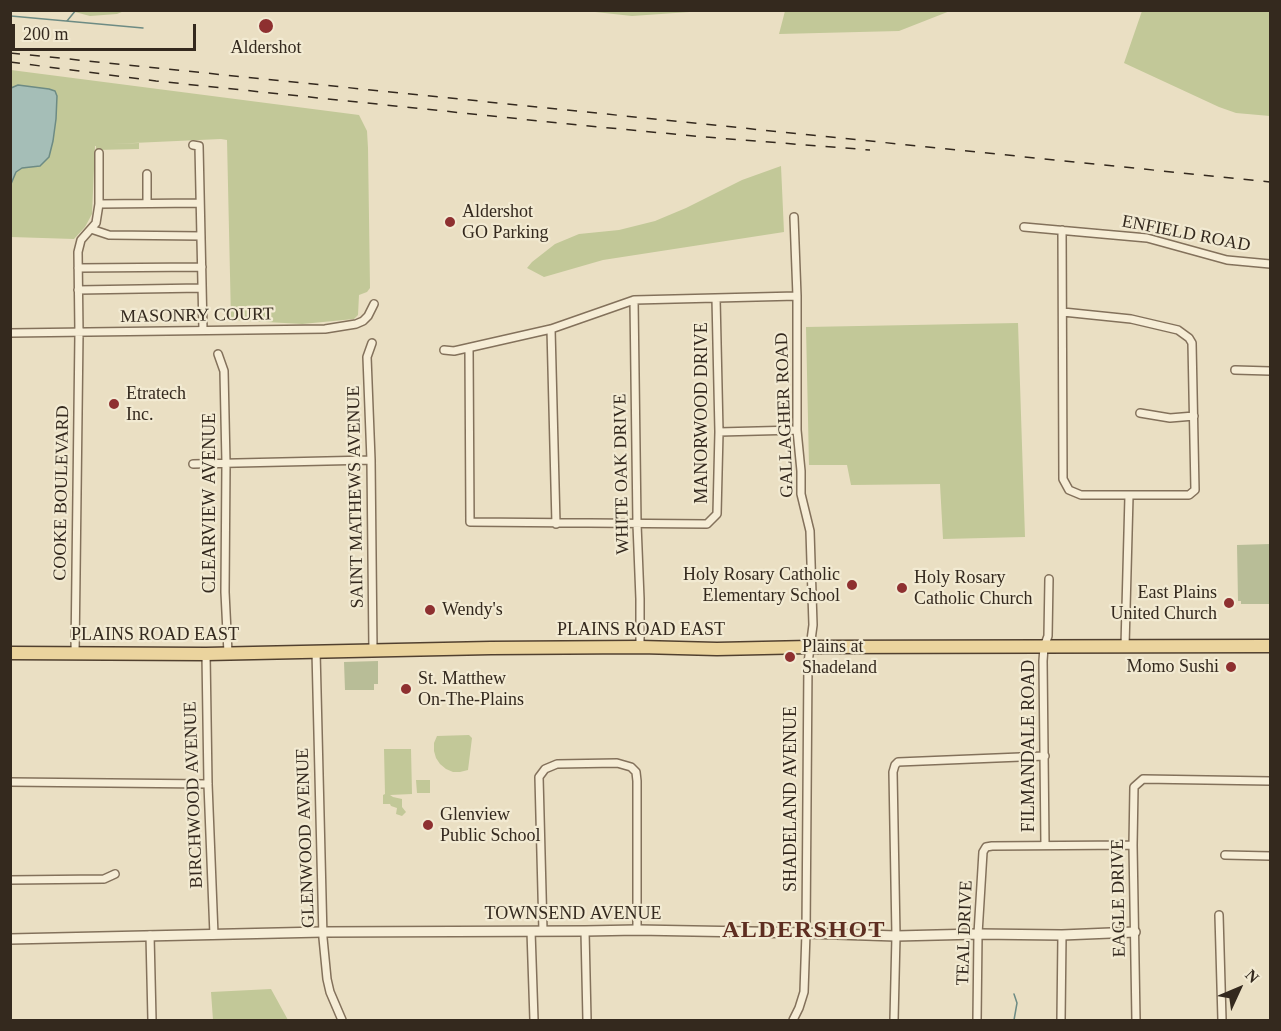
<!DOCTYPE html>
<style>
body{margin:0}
#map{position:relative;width:1281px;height:1031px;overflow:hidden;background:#eadfc3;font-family:"Times New Roman",serif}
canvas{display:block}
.frame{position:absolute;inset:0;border:12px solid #34291e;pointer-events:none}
.north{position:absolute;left:1209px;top:959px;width:60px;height:60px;-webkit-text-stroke:4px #f2ead2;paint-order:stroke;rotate:46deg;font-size:16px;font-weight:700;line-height:24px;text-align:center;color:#34291e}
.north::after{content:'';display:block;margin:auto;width:21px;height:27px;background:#34291e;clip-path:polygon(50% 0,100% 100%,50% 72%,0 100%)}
.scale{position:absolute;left:12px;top:24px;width:184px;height:27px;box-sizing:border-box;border:3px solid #34291e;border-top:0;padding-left:8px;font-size:18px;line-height:21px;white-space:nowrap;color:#34291e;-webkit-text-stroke:4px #f2ead2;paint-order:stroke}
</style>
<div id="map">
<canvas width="1281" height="1031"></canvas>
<div class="frame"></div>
<div class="north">N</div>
<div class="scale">200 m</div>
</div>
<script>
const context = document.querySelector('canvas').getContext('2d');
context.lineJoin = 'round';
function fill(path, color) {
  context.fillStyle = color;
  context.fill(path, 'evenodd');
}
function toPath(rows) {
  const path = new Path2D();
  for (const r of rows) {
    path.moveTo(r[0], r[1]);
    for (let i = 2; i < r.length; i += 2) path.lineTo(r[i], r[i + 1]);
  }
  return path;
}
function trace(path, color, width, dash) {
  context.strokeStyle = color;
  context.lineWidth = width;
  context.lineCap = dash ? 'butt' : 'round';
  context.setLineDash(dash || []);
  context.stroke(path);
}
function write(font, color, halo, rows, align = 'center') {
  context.font = font + ' "Times New Roman",serif';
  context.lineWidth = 4.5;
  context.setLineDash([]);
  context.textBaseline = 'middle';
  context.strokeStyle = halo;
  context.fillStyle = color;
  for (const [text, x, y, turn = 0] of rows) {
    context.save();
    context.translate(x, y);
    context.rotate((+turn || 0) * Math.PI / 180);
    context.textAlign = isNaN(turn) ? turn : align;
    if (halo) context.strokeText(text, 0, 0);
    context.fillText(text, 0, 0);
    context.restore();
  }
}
fill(toPath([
 [71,11,124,11,117,14,90,16],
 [586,11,586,10,704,11,632,16],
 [785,11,785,10,950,11,899,31,779,34],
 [1142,11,1270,11,1270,116,1236,113,1219,107,1124,63],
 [11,70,359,115,367,131,368,148,370,288,367,292,359,295,358,315,354,319,302,324,231,320,227,140,221,139,111,144,139,143,139,149,96,150,96,146,95,146,92,214,85,227,74,239,11,237],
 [781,166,784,232,603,260,544,277,527,268,532,262,555,244,579,234,619,230,655,221,686,208,742,180],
 [1018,323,1025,537,943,539,940,484,851,485,847,465,809,465,806,327],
 [469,735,472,738,468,770,460,772,453,772,446,769,440,764,436,758,434,751,434,743,437,736],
 [384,749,411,749,412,794,390,795,393,797,402,799,402,807,406,812,402,816,396,814,397,808,391,806,390,804,383,804,383,795,385,794],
 [416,780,430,780,430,793,417,793],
 [271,989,288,1020,213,1020,211,992]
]), '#c2c898');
fill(toPath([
 [1270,544,1270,604,1241,604,1241,601,1238,601,1237,545],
 [378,661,378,684,374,684,374,690,345,690,344,662]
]), '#b8bd97');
const water = toPath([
 [18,85,49,89,55,91,57,96,56,119,53,141,49,157,40,166,22,168,16,172,11,184,11,88,18,85]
]);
fill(water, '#a5beb7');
trace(water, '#6d8b84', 1.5);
trace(toPath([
 [11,16,143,28],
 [67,21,76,10],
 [1014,994,1017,1003,1014,1020]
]), '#6d8b84', 1.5);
const minor = toPath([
 [193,145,199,146,203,330],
 [147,174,147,203],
 [99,204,200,203],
 [1024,227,1147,238,1227,260,1270,264],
 [91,229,109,235,201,236],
 [1062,230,1063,479,1069,490,1081,495,1189,495,1195,490,1192,343,1189,338,1178,330,1131,319,1063,312],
 [78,268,202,267],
 [78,290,202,288],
 [634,300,637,524,640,599,640,647],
 [551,329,556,524],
 [10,333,325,329,356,324,363,321,368,316,374,304],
 [372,343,367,357,371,460,373,650],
 [469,348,470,522,707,524,717,514,719,432,716,298],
 [444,350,454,351,551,329,634,300,797,296],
 [218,354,224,371,226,463,225,592,228,653],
 [1235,370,1270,371],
 [1140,413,1170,418,1194,416],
 [719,432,797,430],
 [193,464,371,460],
 [1125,646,1129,496],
 [316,651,323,938,327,979,330,992,342,1020],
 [75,653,79,333,78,252,81,240,96,223,99,204,99,153],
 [206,654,208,784,214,935],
 [10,782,208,784],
 [1045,845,1043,661,1044,647,1048,636,1049,579],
 [1225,855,1270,856],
 [10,880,104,879,115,874],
 [1219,915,1222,1020],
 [531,931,534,1020],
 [543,931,539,777,545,769,557,764,617,763,631,767,636,772,637,781,637,930],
 [585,931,587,1020],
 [150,935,152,1020],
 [793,1020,799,1008,804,992,806,933,808,663,813,625,810,531,801,494,801,471,797,430,797,296,794,217],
 [894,1020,896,936,893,772,895,765,898,762,1045,756],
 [977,1020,978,934,983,852,986,847,992,846,1133,845],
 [1061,1020,1062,935],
 [1136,1020,1133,845,1134,787,1143,779,1270,781]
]);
const tertiary = toPath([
 [10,939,323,932,585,931,637,930,806,933,896,936,978,934,1062,935,1135,932]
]);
const primary = toPath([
 [10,653,206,654,491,648,640,647,717,649,809,647,1270,646]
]);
trace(minor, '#83715b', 10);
trace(tertiary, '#83715b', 12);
trace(primary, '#51402f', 15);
trace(minor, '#f6edd6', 7);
trace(tertiary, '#f6edd6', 9);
trace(primary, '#ebd49e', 12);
trace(toPath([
 [10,53,1270,182],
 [10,62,156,81,578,125,705,137,870,150]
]), '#34291e', 1.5, [10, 10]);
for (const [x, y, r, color] of [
 [266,26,8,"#8e3030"],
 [450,222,6,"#8e3030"],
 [114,404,6,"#8e3030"],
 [852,585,6,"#8e3030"],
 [902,588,6,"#8e3030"],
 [1229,603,6,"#8e3030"],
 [430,610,6,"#8e3030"],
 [790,657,6,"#8e3030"],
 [1231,667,6,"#8e3030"],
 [406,689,6,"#8e3030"],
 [428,825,6,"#8e3030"]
]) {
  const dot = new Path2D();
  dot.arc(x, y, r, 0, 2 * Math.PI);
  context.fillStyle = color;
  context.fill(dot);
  trace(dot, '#f2ead2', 2);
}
write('18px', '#34291e', '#f2ead2', [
 ["Aldershot",266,48,"center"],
 ["Aldershot",462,212],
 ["GO Parking",462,233],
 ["Etratech",126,394],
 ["Inc.",126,415],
 ["Holy Rosary Catholic",840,575,"right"],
 ["Elementary School",840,596,"right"],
 ["Holy Rosary",914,578],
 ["Catholic Church",914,599],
 ["East Plains",1217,593,"right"],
 ["United Church",1217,614,"right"],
 ["Wendy's",442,610],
 ["Plains at",802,647],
 ["Shadeland",802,668],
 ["Momo Sushi",1219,667,"right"],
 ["St. Matthew",418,679],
 ["On-The-Plains",418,700],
 ["Glenview",440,815],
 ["Public School",440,836]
], 'left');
write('18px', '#34291e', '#f2ead2', [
 ["ENFIELD ROAD",1186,234,11],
 ["MASONRY COURT",197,316,-1],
 ["MANORWOOD DRIVE",702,413,-90],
 ["GALLAGHER ROAD",785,415,-92],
 ["WHITE OAK DRIVE",622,474,-91],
 ["COOKE BOULEVARD",62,493,-89],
 ["SAINT MATHEWS AVENUE",356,497,-91],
 ["CLEARVIEW AVENUE",210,503,-90],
 ["PLAINS ROAD EAST",641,630],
 ["PLAINS ROAD EAST",155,635],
 ["FILMANDALE ROAD",1029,746,-90],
 ["BIRCHWOOD AVENUE",194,795,-92],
 ["SHADELAND AVENUE",791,799,-90],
 ["GLENWOOD AVENUE",306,838,-92],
 ["EAGLE DRIVE",1119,898,-91],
 ["TOWNSEND AVENUE",573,914],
 ["TEAL DRIVE",965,933,-88]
]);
context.letterSpacing = '1.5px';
write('bold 24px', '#5e2e21', '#f2ead2', [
 ["ALDERSHOT",804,931]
]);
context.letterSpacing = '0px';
</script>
